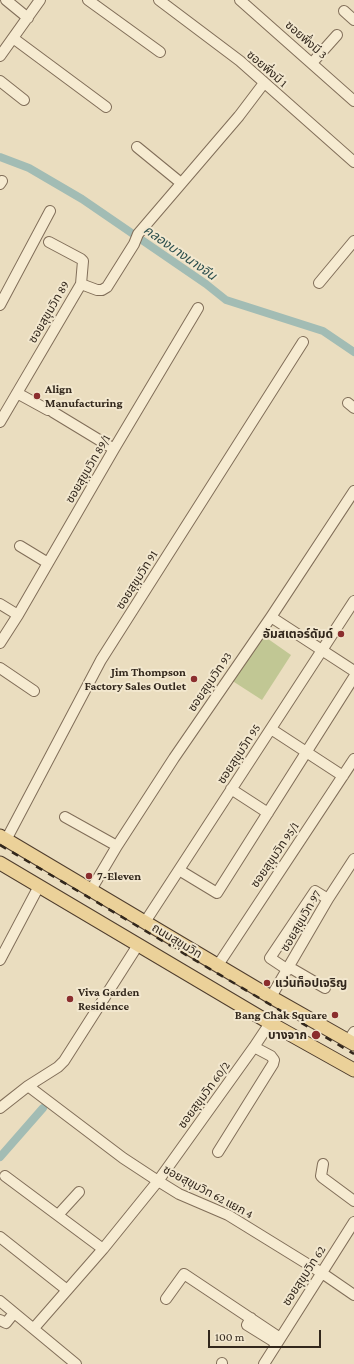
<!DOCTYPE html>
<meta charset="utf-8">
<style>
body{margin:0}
#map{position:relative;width:354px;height:1364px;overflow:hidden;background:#eaddbf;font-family:"Crimson Pro",serif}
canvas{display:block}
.scale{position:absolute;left:208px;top:1330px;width:113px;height:18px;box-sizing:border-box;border:2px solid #32271c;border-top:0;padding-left:5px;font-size:12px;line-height:14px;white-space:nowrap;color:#32271c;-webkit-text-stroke:3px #f2e7ce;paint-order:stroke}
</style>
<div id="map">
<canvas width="354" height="1364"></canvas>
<div class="scale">100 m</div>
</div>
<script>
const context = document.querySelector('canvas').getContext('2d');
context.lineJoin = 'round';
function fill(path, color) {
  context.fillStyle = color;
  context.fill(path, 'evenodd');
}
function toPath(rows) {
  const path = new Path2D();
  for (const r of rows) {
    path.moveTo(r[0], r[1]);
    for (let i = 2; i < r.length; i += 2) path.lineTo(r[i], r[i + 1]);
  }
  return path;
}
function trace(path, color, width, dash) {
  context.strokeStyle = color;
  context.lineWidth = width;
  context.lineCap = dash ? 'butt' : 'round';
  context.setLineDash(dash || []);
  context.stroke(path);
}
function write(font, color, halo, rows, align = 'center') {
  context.font = font + ' "Crimson Pro","Noto Sans Thai",serif';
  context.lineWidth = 4;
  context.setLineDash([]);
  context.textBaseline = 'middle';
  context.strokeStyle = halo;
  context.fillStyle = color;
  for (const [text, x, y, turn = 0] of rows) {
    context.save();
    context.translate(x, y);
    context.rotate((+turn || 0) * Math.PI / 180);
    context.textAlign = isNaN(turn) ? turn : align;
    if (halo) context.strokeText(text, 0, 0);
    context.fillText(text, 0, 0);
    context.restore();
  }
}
fill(toPath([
 [261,634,291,655,262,700,231,680]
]), '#c1c794');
trace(toPath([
 [0,157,29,168,82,199,206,284,226,300,323,331,354,352],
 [0,1157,43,1108]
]), '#a2bcb4', 8);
const minor = toPath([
 [6,0,28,18],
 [88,0,160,52],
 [159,0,240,61,354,162],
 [240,0,354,101],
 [344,11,354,20],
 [13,38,106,107],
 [0,56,40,0],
 [312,63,337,35],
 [0,81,24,100],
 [137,147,181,183],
 [0,184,2,181],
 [49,242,81,259,83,261,81,284],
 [319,283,354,241],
 [0,305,50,211],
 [17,393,48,410],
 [348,403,354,408],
 [53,412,114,449],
 [0,422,81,284,97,290,102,290,107,287,134,244,138,234,239,116,264,83],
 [20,546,48,563],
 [0,604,18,615],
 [271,617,354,671],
 [0,643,18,615,114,449,198,308],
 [0,668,34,691],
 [271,729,343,776],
 [231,789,268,813],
 [65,817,117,846],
 [6,840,101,660,303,342],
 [179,870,217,893,354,677],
 [91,890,117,846,174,758,271,617,354,491],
 [145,922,354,601],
 [0,960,39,886],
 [218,965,354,759],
 [289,967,325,988],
 [288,970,270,958,315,891,328,899],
 [271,997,328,899,354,859],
 [348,1041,354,1032],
 [28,1086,123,1158,158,1181,179,1194,228,1215,322,1273,354,1295],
 [0,1108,28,1086,58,1067,64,1061,138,945],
 [218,1152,273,1064,274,1060,271,1056,254,1047],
 [323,1164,321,1176,323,1178,354,1201],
 [5,1176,103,1249],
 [58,1215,79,1192],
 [0,1237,67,1290],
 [166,1299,184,1274,280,1338],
 [0,1301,76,1364],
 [251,1318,247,1325,276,1343],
 [0,1320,6,1323,14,1313],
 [34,1328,103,1249,158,1181,254,1047,270,1023],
 [222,1364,222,1363],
 [264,1364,354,1222]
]);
const major = toPath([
 [0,836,271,997,354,1044],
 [0,863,270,1023,354,1070]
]);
trace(minor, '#816e59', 12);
trace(major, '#4f3d2d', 15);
trace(minor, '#f6ebd1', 10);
trace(major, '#ebd199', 13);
trace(toPath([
 [0,845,354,1054]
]), '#32271c', 2.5, [7, 7]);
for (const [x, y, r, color] of [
 [37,396,4,"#8b2e2e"],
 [341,634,4,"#8b2e2e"],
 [194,679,4,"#8b2e2e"],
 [89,876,4,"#8b2e2e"],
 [267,983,4,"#8b2e2e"],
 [70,999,4,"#8b2e2e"],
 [335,1015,4,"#8b2e2e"],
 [316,1035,5,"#8b2e2e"]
]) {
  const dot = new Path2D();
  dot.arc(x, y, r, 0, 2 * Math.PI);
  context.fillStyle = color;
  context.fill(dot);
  trace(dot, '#f2e7ce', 1.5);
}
write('12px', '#32271c', '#f2e7ce', [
 ["ซอยพึ่งมี 3",306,40,41],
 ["ซอยพึ่งมี 1",267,69,41],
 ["ซอยสุขุมวิท 89",49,312,-60],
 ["ซอยสุขุมวิท 89/1",88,469,-60],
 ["ซอยสุขุมวิท 91",137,580,-58],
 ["ซอยสุขุมวิท 93",210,682,-56],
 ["ซอยสุขุมวิท 95",239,754,-57],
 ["ซอยสุขุมวิท 95/1",275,855,-56],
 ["ซอยสุขุมวิท 97",301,921,-60],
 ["ถนนสุขุมวิท",177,941,31],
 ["ซอยสุขุมวิท 60/2",204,1095,-54],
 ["ซอยสุขุมวิท 62 แยก 4",208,1192,28],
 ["ซอยสุขุมวิท 62",304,1276,-57]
]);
write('bold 12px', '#32271c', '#f2e7ce', [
 ["Align",45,389],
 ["Manufacturing",45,403],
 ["อัมสเตอร์ดัมด์",333,634,"right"],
 ["Jim Thompson",186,672,"right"],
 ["Factory Sales Outlet",186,686,"right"],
 ["7-Eleven",97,876],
 ["แว่นท็อปเจริญ",275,983],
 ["Viva Garden",78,992],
 ["Residence",78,1006],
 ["Bang Chak Square",327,1015,"right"],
 ["บางจาก",307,1035,"right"]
], 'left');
write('italic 13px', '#2d504e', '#f2e7ce', [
 ["คลองบางนางจีน",180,253,35]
]);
</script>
